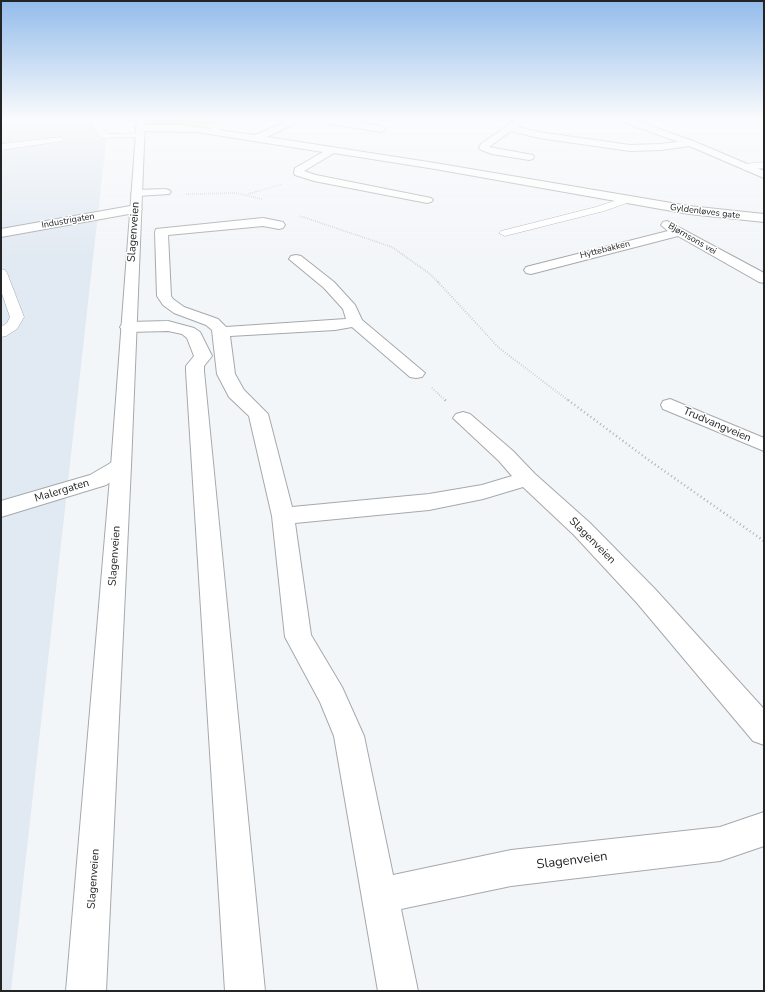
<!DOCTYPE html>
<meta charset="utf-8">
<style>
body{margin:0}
#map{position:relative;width:765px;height:992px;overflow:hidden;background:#f3f6f9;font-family:"Nunito Sans",sans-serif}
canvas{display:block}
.frame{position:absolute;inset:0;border:2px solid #232425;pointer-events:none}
</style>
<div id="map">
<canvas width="765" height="992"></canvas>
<div class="frame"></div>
</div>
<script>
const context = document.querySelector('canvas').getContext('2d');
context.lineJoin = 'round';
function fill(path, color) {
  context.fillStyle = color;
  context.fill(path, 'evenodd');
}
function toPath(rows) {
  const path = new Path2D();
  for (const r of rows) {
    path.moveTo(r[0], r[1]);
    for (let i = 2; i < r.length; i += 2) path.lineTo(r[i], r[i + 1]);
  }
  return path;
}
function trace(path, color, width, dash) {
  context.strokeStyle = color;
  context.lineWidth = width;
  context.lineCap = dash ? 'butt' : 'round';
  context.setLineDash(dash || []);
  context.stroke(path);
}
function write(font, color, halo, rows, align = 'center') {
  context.font = font + ' "Nunito Sans",sans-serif';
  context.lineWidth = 3;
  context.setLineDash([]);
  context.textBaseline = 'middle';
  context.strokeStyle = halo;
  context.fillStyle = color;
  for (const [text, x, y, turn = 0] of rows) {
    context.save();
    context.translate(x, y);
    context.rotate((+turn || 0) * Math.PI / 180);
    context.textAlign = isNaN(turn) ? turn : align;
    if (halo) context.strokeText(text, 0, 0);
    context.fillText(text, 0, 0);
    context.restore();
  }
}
fill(toPath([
 [1,120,99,120,107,133,11,991,1,991]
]), '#e1e9f2');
fill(toPath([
 [149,120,224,120,197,129,155,126,148,124]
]), '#cdd5ab');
const service = toPath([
 [90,120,98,120,107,134,139,133,143,135,139,137,102,138,98,134,90,120],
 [231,120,242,120,211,133,208,133,204,131,231,120],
 [60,137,64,139,63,141,1,150,1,144,60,137],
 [764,162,764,168,745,170,740,167,745,164,764,162],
 [626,197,631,200,630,202,604,211,505,236,499,233,501,231,596,207,626,197],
 [1,269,5,270,7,273,24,317,17,329,6,336,1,337,1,327,7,323,10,317,1,291,1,269]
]);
const minor = toPath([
 [290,120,302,120,267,137,435,163,689,206,764,214,764,222,689,214,435,169,334,153,304,171,316,175,431,198,433,200,431,202,427,203,314,181,295,175,294,173,295,168,323,152,197,132,140,131,135,128,140,125,181,125,255,135,290,120],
 [320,120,341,120,381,126,386,129,381,132,324,123,320,120],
 [515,120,525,120,517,127,539,132,630,145,661,144,690,140,695,143,690,146,661,150,630,151,539,138,511,131,489,147,533,155,534,157,533,159,529,160,492,154,481,150,479,148,481,144,515,120],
 [165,189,169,190,171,192,169,194,137,196,133,195,131,193,133,191,137,190,165,189],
 [136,205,140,206,142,209,140,212,1,237,1,229,136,205],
 [263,218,283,222,285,225,283,228,279,229,263,226,168,235,171,296,173,299,184,307,218,319,226,327,346,319,343,309,324,288,289,259,291,256,296,255,301,256,334,282,355,305,362,320,425,373,422,377,416,378,410,377,352,327,335,330,230,336,235,374,244,390,268,414,292,507,429,494,482,485,512,476,499,461,453,418,456,414,463,412,470,414,513,451,535,474,590,523,655,589,764,709,764,745,753,741,637,603,574,535,523,487,483,499,429,510,295,523,311,635,342,687,364,736,393,875,511,850,720,827,764,812,764,846,720,861,511,886,401,909,418,991,378,991,334,736,320,702,285,637,272,516,249,416,229,397,217,374,212,330,206,325,174,313,163,305,157,296,155,232,156,229,263,218],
 [667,221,764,273,764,283,759,282,678,236,531,274,526,273,524,270,526,267,668,231,661,225,663,222,667,221],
 [168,321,194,328,200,332,212,356,204,366,204,371,265,991,225,991,186,371,186,366,194,356,187,338,182,334,168,331,128,332,122,330,120,327,122,324,128,322,168,321],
 [670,399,764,438,764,451,663,409,661,405,663,401,670,399],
 [121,459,128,461,131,466,128,471,106,485,1,517,1,501,90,475,114,461,121,459]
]);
const secondary = toPath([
 [137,120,145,120,131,466,106,991,66,991,111,466,137,120],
 [622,120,634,120,693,141,764,171,764,178,687,145,623,122,622,120]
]);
trace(service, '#a6a9ac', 1);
trace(minor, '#a6a9ac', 2);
trace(secondary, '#a6a9ac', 2);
trace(toPath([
 [448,120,477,125],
 [255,192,282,184]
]), '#afb1b3', 1, [0.5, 1.5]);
trace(toPath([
 [186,194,236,193,262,199],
 [248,194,259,191],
 [300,216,392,247,430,274,439,283]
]), '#afb1b3', 1.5, [0.5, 1.5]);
trace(toPath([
 [438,282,499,348,569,401],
 [432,388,446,401]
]), '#afb1b3', 2, [0.5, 2]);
trace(toPath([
 [445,400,446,401],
 [568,400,650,461,764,541]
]), '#afb1b3', 2.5, [1, 3]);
fill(service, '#fff');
fill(minor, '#fff');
fill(secondary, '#fff');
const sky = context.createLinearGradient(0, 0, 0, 259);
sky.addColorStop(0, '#93bceb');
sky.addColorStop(0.46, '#fafbfc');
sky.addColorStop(1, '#fafbfc00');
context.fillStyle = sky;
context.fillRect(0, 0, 765, 259);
write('9px', '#232425', '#fff', [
 ["Gyldenløves gate",705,212,7],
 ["Industrigaten",68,221,-10],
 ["Bjørnsons vei",692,239,30],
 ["Hyttebakken",605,250,-14]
]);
write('11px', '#232425', '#fff', [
 ["Slagenveien",134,232,-86],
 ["Trudvangveien",717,425,23],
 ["Malergaten",62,491,-17],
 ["Slagenveien",592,541,45],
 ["Slagenveien",115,556,-86],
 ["Slagenveien",94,879,-86]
]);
write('13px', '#232425', '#fff', [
 ["Slagenveien",572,861,-7]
]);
</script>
